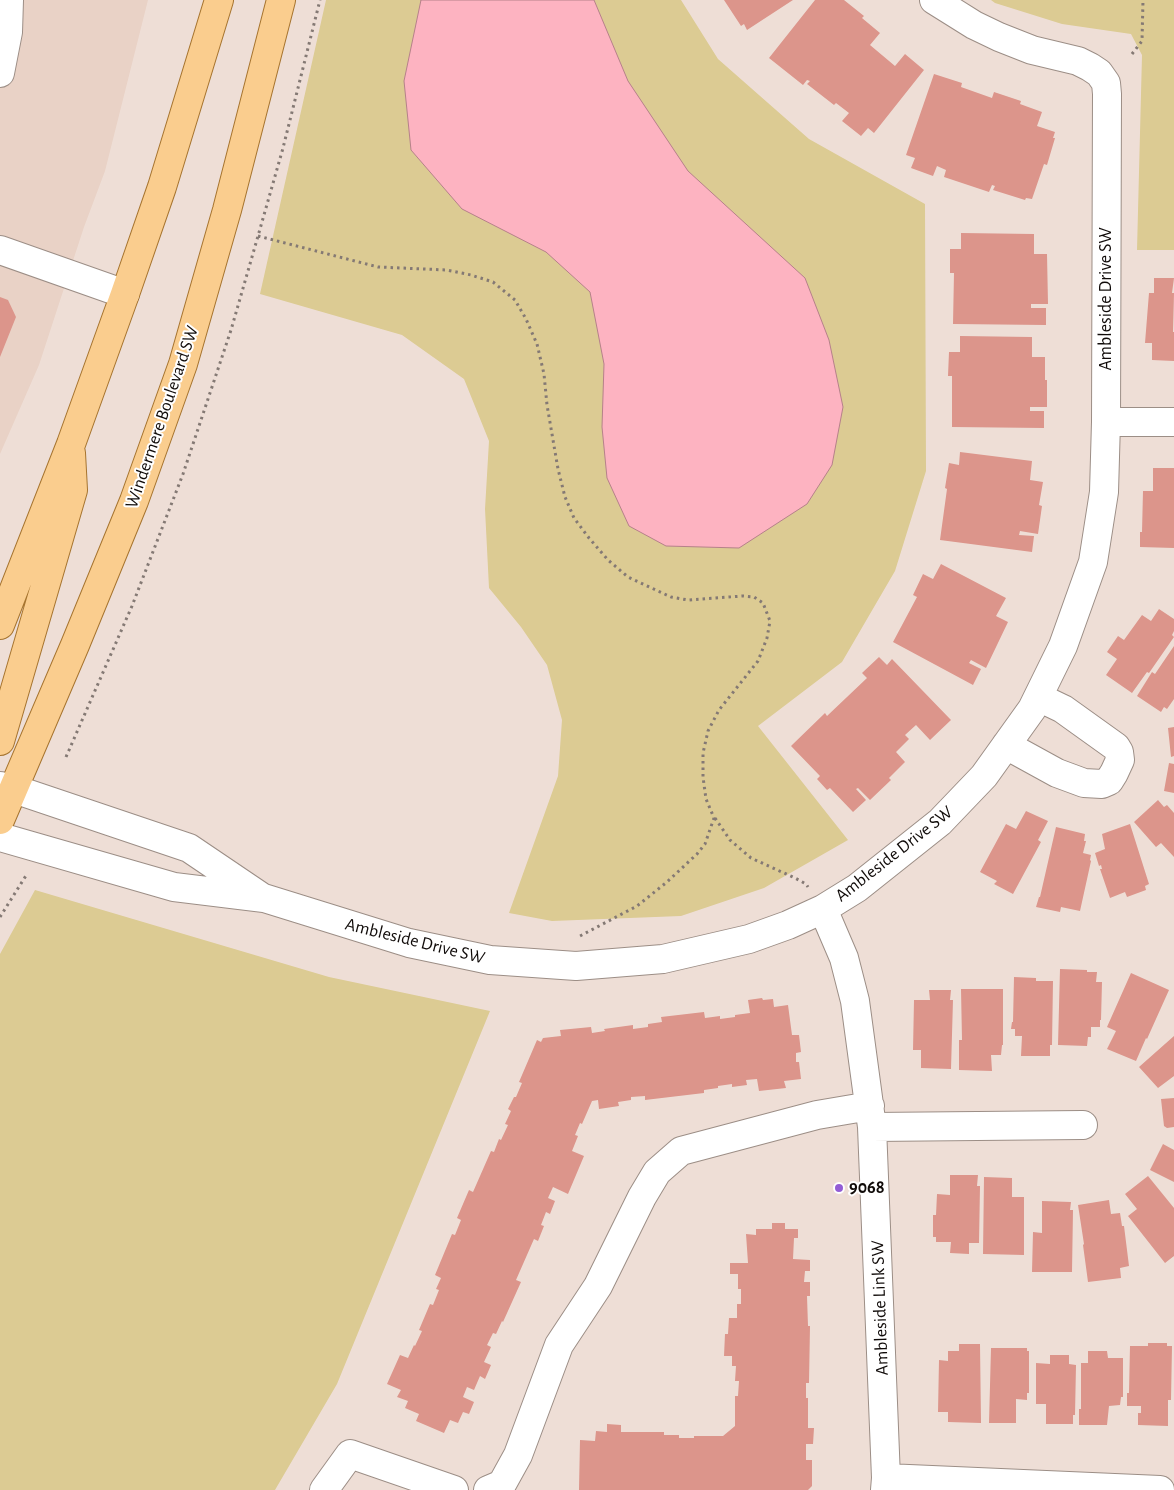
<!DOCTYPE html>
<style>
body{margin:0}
canvas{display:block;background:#eeded6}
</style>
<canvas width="1174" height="1490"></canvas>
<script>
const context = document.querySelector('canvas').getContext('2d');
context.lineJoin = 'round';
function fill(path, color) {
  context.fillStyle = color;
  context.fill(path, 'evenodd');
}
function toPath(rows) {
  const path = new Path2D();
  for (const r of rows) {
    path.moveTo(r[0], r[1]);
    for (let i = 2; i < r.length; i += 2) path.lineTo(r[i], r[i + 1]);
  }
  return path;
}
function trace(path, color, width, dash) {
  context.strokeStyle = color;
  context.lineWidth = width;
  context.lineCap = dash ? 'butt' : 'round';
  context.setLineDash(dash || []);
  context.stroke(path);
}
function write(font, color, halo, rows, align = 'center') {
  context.font = font + ' "Alegreya Sans",sans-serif';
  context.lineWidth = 4;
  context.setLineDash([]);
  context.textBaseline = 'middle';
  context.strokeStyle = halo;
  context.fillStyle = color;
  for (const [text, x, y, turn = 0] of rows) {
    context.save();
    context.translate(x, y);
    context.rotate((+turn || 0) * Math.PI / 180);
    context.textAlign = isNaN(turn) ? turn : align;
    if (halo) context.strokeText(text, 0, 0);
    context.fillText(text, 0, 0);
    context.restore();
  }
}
fill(toPath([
 [0,0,148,0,105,171,84,227,39,365,0,454]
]), '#e9d2c6');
fill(toPath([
 [326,0,681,0,718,59,809,139,925,204,926,471,895,571,842,662,758,726,848,840,764,888,681,916,552,921,509,913,558,776,562,720,547,665,521,627,489,588,485,509,489,441,464,379,402,335,260,294],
 [991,0,1174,0,1174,250,1137,250,1142,55,1131,34,1062,24,995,3],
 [35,890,329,977,490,1011,337,1384,275,1490,0,1490,0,954]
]), '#dccb93');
const water = toPath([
 [421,0,594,0,628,81,688,171,805,278,829,340,843,407,832,465,807,504,739,548,666,546,629,526,607,478,602,427,604,364,590,292,546,252,462,209,411,150,404,81,421,0]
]);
fill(water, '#fdb3c1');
trace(water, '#b6818a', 1);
fill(toPath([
 [724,0,793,0,747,30,744,24,741,26],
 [815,0,844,0,864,16,862,18,880,33,870,45,895,66,905,54,924,70,874,133,868,128,861,136,842,121,849,113,836,103,834,105,807,84,810,81,807,80,803,85,769,58],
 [934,74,962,83,961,87,992,98,994,92,1021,101,1020,104,1042,112,1037,126,1055,132,1053,138,1055,138,1047,165,1044,164,1032,199,1026,198,1025,200,993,190,995,186,992,185,989,192,944,177,946,170,937,166,933,176,911,168,915,158,906,155],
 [961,233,1034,234,1034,254,1047,254,1048,304,1031,304,1031,308,1046,308,1046,325,953,324,954,273,950,273,950,249,961,249],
 [1154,278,1174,278,1172,293,1174,293,1173,332,1174,332,1174,361,1152,360,1152,343,1145,343,1149,293,1154,293],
 [0,297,8,300,16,317,0,357],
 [960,336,1032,337,1032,357,1045,357,1045,380,1047,380,1047,407,1030,407,1030,411,1044,411,1044,428,952,427,952,376,948,376,949,352,960,352],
 [960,452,1032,461,1030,480,1043,482,1039,505,1042,506,1038,534,1020,531,1019,535,1034,536,1032,552,940,540,947,489,945,488,949,463,959,465],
 [1153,468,1174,468,1174,548,1140,547,1140,532,1142,532,1143,491,1153,491],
 [941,564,1006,598,996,616,1008,622,986,668,971,660,969,663,981,669,973,685,893,642,917,597,913,595,923,574,933,579],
 [1159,609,1174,619,1174,631,1172,635,1174,637,1149,673,1147,672,1132,693,1106,675,1117,659,1107,652,1118,636,1124,640,1142,615,1151,621],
 [1174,646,1174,699,1167,709,1164,707,1161,712,1137,696,1152,672,1155,674],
 [879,657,887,665,892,659,951,720,930,740,916,725,905,735,909,739,896,752,905,762,889,778,891,780,870,800,858,788,856,789,866,800,853,812,830,788,827,790,817,779,820,776,791,746,825,713,827,716,867,678,862,673],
 [1174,727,1174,756,1171,757,1168,728],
 [1169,763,1174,764,1174,793,1164,791],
 [1158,800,1164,807,1167,805,1174,813,1174,857,1161,843,1156,847,1134,822],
 [1026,811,1048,821,1038,840,1041,842,1013,894,994,884,997,881,980,872,1006,824,1016,829],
 [1130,824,1149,884,1145,886,1146,890,1127,897,1125,892,1110,898,1100,869,1102,869,1101,865,1099,866,1095,853,1105,849,1102,834],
 [1056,827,1085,834,1084,841,1086,841,1083,853,1091,855,1090,860,1091,861,1080,911,1061,907,1060,912,1036,907,1039,897,1040,897],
 [1060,969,1087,970,1087,972,1097,972,1096,982,1102,982,1101,1020,1100,1020,1100,1027,1091,1027,1091,1037,1088,1037,1087,1046,1058,1045],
 [1131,973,1169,990,1147,1039,1146,1038,1136,1061,1107,1049,1116,1031,1107,1027],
 [1014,977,1036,978,1036,981,1053,981,1052,1045,1050,1045,1050,1056,1021,1056,1022,1036,1015,1036,1015,1029,1011,1029,1012,1022,1013,1022],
 [961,989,1003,989,1003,1045,1002,1045,1001,1055,991,1055,992,1071,959,1070,959,1040,962,1040],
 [929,990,951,990,950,1000,953,1000,951,1069,921,1068,921,1050,913,1050,914,1000,930,1000],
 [762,998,763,1000,773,999,774,1007,788,1005,792,1035,799,1035,801,1052,796,1053,796,1062,799,1062,801,1079,784,1081,786,1088,759,1091,757,1079,746,1080,747,1085,732,1087,732,1084,718,1086,718,1088,704,1090,704,1093,645,1100,645,1096,631,1097,631,1100,618,1102,619,1106,599,1109,598,1100,592,1101,582,1124,580,1123,575,1135,578,1136,572,1151,584,1156,568,1194,553,1187,548,1198,555,1201,550,1214,546,1212,541,1225,544,1226,538,1241,534,1239,516,1280,521,1282,503,1322,502,1321,496,1334,493,1333,487,1345,491,1347,484,1362,491,1365,485,1379,480,1376,474,1390,467,1387,463,1397,474,1402,469,1414,463,1412,458,1423,450,1420,444,1433,416,1421,419,1414,405,1408,408,1401,397,1397,401,1390,387,1384,400,1355,408,1358,414,1345,415,1346,422,1331,419,1330,430,1304,433,1305,439,1290,436,1289,441,1278,435,1275,452,1234,455,1235,461,1220,457,1218,469,1190,473,1192,491,1151,494,1152,499,1139,501,1140,508,1125,505,1124,511,1111,508,1109,514,1097,516,1097,522,1083,519,1082,537,1040,541,1042,543,1038,561,1036,560,1030,591,1027,592,1033,605,1031,604,1029,633,1025,633,1029,648,1027,648,1024,662,1022,661,1017,704,1012,705,1018,720,1016,720,1019,735,1017,735,1015,750,1013,748,1000],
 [1174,1036,1174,1076,1158,1088,1139,1067],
 [1174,1098,1174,1127,1167,1128,1164,1126,1161,1099],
 [1163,1144,1174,1150,1174,1182,1150,1170],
 [950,1175,978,1175,977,1186,980,1186,979,1243,969,1243,969,1254,950,1253,951,1242,936,1242,936,1237,933,1237,933,1215,936,1215,937,1194,950,1195],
 [1148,1176,1174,1208,1174,1256,1165,1263,1128,1216,1137,1209,1125,1194],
 [984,1177,1012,1178,1012,1197,1024,1197,1024,1255,983,1254],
 [1109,1200,1111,1214,1120,1213,1122,1226,1124,1226,1129,1266,1120,1268,1121,1278,1088,1282,1083,1245,1084,1244,1078,1205],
 [1042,1201,1071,1202,1070,1210,1073,1210,1072,1272,1032,1272,1033,1232,1042,1233],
 [772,1223,785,1223,785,1229,798,1229,798,1238,794,1238,793,1259,810,1260,810,1271,805,1271,804,1282,810,1282,810,1296,807,1296,808,1326,810,1326,809,1383,806,1383,806,1398,808,1398,808,1428,814,1428,813,1444,806,1444,806,1460,812,1460,812,1486,808,1490,579,1490,580,1440,595,1441,596,1431,607,1432,607,1424,621,1425,621,1432,664,1432,664,1435,679,1435,679,1438,694,1438,694,1436,723,1436,735,1426,735,1396,738,1396,739,1381,735,1381,736,1366,732,1366,732,1356,724,1356,725,1334,728,1334,729,1318,737,1318,737,1304,741,1304,741,1289,738,1289,738,1274,730,1274,730,1263,748,1263,746,1234,756,1235,756,1229,772,1229],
 [1148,1343,1167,1343,1167,1346,1172,1346,1171,1400,1168,1400,1168,1426,1138,1425,1138,1413,1141,1413,1141,1406,1127,1406,1127,1393,1129,1393,1130,1346,1148,1346],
 [959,1344,980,1344,981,1423,948,1422,948,1412,938,1412,939,1360,948,1361,948,1351,959,1351],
 [991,1348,1027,1348,1027,1351,1029,1351,1029,1393,1027,1393,1027,1400,1016,1399,1016,1423,989,1423],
 [1088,1351,1107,1351,1108,1358,1123,1358,1123,1397,1121,1397,1120,1405,1109,1406,1107,1425,1079,1425,1079,1409,1081,1409,1081,1363,1088,1363],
 [1050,1355,1069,1355,1069,1364,1076,1365,1075,1415,1073,1415,1073,1424,1046,1424,1046,1404,1036,1404,1036,1363,1050,1364]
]), '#dc958b');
const minor = toPath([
 [0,73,8,32,9,0],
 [0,250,125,294],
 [1106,422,1174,422],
 [1006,745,1057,773,1084,783,1102,784,1109,781,1114,773,1120,760,1119,752,1116,747,1063,709,1038,697],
 [0,786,14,789,189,848,260,896],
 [0,837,174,887,264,898,409,943,490,960,576,966,663,959,749,939,788,925,823,909,857,888,940,822,984,776,1032,709,1063,646,1093,562,1104,492,1106,422,1107,94,1106,83,1099,73,1090,67,1078,61,1032,50,999,37,974,25,934,0],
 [823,909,844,958,855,1001,872,1127,886,1478,885,1490],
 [872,1127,1083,1125],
 [886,1478,1160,1490],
 [324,1490,350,1454,454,1490],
 [488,1490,502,1484,518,1455,559,1345,598,1286,642,1197,657,1172,681,1151,817,1115,870,1106]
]);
const major = toPath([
 [0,625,71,444,125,294,162,187,219,0],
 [0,741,73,490,71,453],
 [0,820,75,645,134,501,183,364,227,210,281,0]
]);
trace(minor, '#9c8e86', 30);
trace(major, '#a6742f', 30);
trace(toPath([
 [1132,54,1142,41,1143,0],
 [258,236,378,267,447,270,471,275,493,282,515,300,526,319,537,344,544,374,547,405,558,469,565,497,574,518,589,538,608,560,628,577,671,597,688,600,743,596,754,597,763,603,770,621,767,638,758,661,719,710,708,731,703,753,703,777,706,799,714,818,705,844,697,854,667,882,637,906,580,936],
 [66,757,132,606,183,474,231,330,258,236,283,148,320,0],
 [715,818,730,840,751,858,795,878,806,884,808,887],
 [0,917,27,874]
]), '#847974', 3, [2.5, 4]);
trace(minor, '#fff', 28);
trace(major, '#facd8e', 28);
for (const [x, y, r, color] of [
 [839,1188,5,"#935dd5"]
]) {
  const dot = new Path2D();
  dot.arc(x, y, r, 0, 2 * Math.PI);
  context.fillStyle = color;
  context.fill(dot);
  trace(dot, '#fff', 2);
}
write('18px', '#100b09', '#fff', [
 ["Ambleside Drive SW",1106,299,-90],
 ["Windermere Boulevard SW",162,417,-71],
 ["Ambleside Drive SW",894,854,-38],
 ["Ambleside Drive SW",415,941,14],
 ["Ambleside Link SW",880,1308,-92]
]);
write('bold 18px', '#100b09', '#fff', [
 ["9068",849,1188]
], 'left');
</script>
